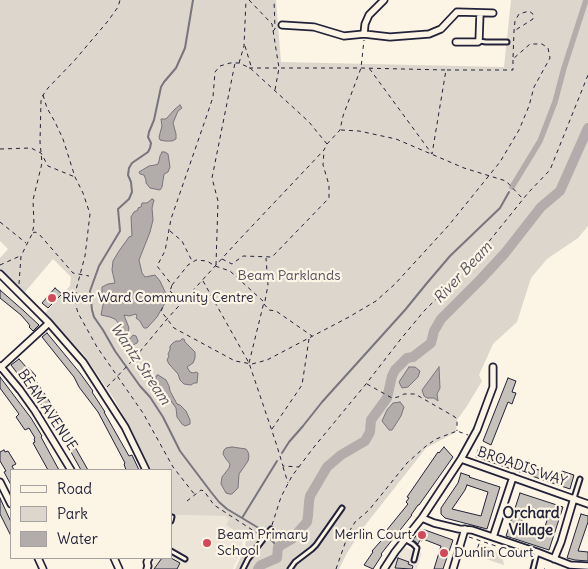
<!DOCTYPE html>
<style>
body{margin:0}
#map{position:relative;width:588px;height:569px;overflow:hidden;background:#fcf5e5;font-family:Delius,sans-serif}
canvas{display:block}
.legend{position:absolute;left:10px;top:469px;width:162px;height:90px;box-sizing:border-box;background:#fcf5e5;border:1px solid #a5a1a1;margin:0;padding:6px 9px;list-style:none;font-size:15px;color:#22223b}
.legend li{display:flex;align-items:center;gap:10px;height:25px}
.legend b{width:25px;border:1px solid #a5a1a1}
</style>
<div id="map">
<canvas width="588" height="569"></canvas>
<ul class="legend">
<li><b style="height:6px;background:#fcf5e5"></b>Road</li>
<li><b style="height:14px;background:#dcd6cc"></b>Park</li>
<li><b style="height:14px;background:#b2adab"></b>Water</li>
</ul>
</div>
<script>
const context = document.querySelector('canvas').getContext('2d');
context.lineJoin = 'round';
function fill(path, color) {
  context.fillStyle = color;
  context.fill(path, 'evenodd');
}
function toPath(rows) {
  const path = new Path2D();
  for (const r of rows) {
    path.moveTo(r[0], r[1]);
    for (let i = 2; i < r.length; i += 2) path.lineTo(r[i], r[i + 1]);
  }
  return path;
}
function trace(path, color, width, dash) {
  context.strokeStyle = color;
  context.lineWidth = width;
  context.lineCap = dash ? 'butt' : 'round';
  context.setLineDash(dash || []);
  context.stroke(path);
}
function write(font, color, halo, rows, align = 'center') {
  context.font = font + ' Delius,sans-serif';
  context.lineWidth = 4.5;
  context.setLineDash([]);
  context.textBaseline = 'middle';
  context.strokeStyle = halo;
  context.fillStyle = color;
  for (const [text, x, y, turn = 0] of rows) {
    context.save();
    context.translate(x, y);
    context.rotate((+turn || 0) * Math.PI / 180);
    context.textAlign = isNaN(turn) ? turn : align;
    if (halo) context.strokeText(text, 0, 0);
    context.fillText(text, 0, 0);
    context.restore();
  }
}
fill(toPath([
 [171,515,225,516,229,519,226,525,242,538,243,547,233,569,149,569,155,558,171,558],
 [404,547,422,553,417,569,389,569]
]), '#ece5d8');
fill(toPath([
 [0,0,276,0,281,62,504,67,511,0,588,0,588,226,578,238,547,259,531,278,517,322,493,344,479,375,482,381,467,406,457,420,456,432,426,448,363,528,347,553,339,569,235,569,245,548,246,541,244,537,226,525,229,519,225,516,171,515,171,470,152,470,145,458,131,429,114,399,84,355,45,313,70,286,71,277,53,259,25,292,0,271,0,258,8,249,0,241],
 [481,544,491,548,496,552,503,560,504,565,477,556]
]), '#dcd6cc');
const water = toPath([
 [180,105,182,108,178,111,173,123,176,134,176,139,172,141,165,141,160,140,159,137,162,126,161,119,166,119,175,109,180,105],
 [162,152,165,152,168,154,170,167,168,172,164,174,162,187,160,190,150,188,146,183,146,180,144,175,140,174,139,172,149,166,155,165,158,164,159,161,160,156,162,152],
 [152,199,154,200,152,208,153,220,150,232,139,260,142,273,145,277,155,275,160,281,167,296,165,303,157,317,147,328,144,328,142,325,140,321,136,318,137,316,136,314,129,316,124,315,129,328,127,338,130,339,133,335,136,336,138,341,137,343,129,347,128,354,126,348,122,347,123,331,121,326,115,319,110,317,101,315,103,305,106,298,102,293,102,287,108,284,115,283,112,270,113,261,119,251,129,237,132,236,131,217,134,212,138,210,138,208,141,207,142,203,147,203,152,199],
 [182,339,184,339,185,342,195,352,195,358,193,363,187,367,190,372,193,373,196,372,198,373,197,383,194,383,191,385,184,384,180,380,178,374,169,364,167,360,169,356,168,354,170,350,170,346,173,343,176,341,180,341,182,339],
 [409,367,415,367,420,371,418,377,408,387,402,388,399,382,409,367],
 [439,367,440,388,437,394,438,401,434,398,427,398,424,396,422,390,439,367],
 [158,375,166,380,169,386,170,391,177,404,180,405,186,411,190,420,190,424,185,426,182,424,177,417,176,408,169,398,164,399,161,392,157,392,155,390,156,376,158,375],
 [400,402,404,407,401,416,392,430,389,430,382,421,387,410,393,403,400,402],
 [232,447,246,449,248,452,249,456,248,461,239,474,238,488,232,494,229,494,226,493,221,484,222,477,229,468,230,464,226,459,223,454,224,450,226,448,232,447]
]);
fill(water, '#b2adab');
trace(water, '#78757e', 1);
trace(toPath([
 [193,0,185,48,176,68,164,82,161,87,154,120,149,132,148,137,151,143,150,148,148,152,132,163,129,168,128,175,131,182,132,192,129,199,118,209,120,231,99,266,90,291,92,310,94,317,103,330,115,351,140,386,150,397,163,417,180,451,211,492,219,502,227,509,262,530,278,547],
 [282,453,289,442,303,426,322,402,405,310,427,283,450,256,500,208,509,192],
 [242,518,277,461]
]), '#78757e', 2);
trace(toPath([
 [512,187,540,141,555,102,564,68,586,0]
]), '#b2adab', 5.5);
trace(toPath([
 [258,569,261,565,277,558,278,547,292,539,307,522,308,516,309,502,310,496,327,467,341,455,365,441,370,432,371,420,387,398,392,376,395,370,407,358,413,357,431,343,434,331,441,319,481,279,505,253,541,207,560,191,588,128]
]), '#b2adab', 10);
const building = toPath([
 [55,288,62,294,48,308,42,303,55,288],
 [0,290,24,311,39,325,33,331,29,327,30,326,28,323,21,315,0,298,0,290],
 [47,333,80,373,93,391,92,392,105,412,104,412,129,456,132,455,139,470,126,470,124,464,125,463,98,412,79,387,74,377,42,337,47,333],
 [19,359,27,368,28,367,36,376,34,378,65,425,63,426,88,470,81,470,67,445,43,407,11,365,19,359],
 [0,377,31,418,42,436,41,437,59,470,48,470,33,443,35,442,34,439,35,438,29,428,25,430,16,417,19,414,0,388,0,377],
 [508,378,516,381,512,392,516,393,512,404,508,402,491,445,483,441,508,378],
 [444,447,453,457,419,505,418,505,411,515,412,515,381,554,382,555,373,569,364,565,373,552,372,551,388,533,386,531,408,504,406,502,409,498,407,497,438,452,439,453,444,447],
 [4,450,5,452,8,451,16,464,12,466,14,470,11,470,11,485,4,472,6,471,0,461,0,452,4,450],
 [478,450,560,477,562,471,574,475,570,489,476,457,478,450],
 [461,473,470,476,469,477,500,487,487,529,445,518,441,514,441,508,458,483,461,473],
 [467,485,488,492,481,516,452,509,465,490,467,485],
 [520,493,563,507,549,550,506,536,520,493],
 [527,506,549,514,542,536,519,529,527,506],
 [0,498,11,522,11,536,0,514,0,498],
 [581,514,588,516,588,522,578,551,588,552,588,561,575,560,567,558,581,514],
 [421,530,425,530,453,540,443,569,434,569,441,546,423,539,422,541,420,540,418,544,413,540,418,533,421,530],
 [162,558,171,558,180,563,177,569,154,569,162,558],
 [398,558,409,562,408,564,413,566,412,569,395,568,398,558]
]);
fill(building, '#c6c1bb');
trace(building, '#22223b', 1);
const lane = toPath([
 [479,41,486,42,507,42],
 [574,498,580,479],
 [171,521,172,517],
 [406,540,413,544,417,548,414,560],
 [171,551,185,559],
 [243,569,248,559,271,529],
 [290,569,295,562,312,549,316,545,342,508],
 [533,569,537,553]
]);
const street = toPath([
 [282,25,314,27,344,36,364,34,390,37,429,34,441,29,457,12,493,13],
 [364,34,365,24,369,15,384,0],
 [456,42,478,42,479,41,480,13],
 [0,274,49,323,83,362,125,427,146,470],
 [0,366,20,390,35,411,71,470],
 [0,368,49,323],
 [461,459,588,504],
 [0,482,11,504],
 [422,518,434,523,459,529,472,530,537,552,570,565,588,566],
 [493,537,513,477],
 [38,558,43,569],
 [114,558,119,569],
 [554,559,561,542,574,498],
 [147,569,148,566,147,562,149,558],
 [384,569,395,552,422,518,461,459,477,430,493,387,493,367],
 [453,569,465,529]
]);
trace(lane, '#22223b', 7);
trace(street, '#22223b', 9);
trace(toPath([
 [249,0,272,24,279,68,275,90],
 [273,31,275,29,274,0],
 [245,46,251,66],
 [239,63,244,46,246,0],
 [249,68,361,68,446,70,432,154,369,68],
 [447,70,513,70,513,60],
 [43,95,47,108,55,122,63,139,75,177,83,193,90,214,85,256,76,290,76,306,78,313,97,347,143,413,173,467,195,495],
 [341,130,359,131,396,139,464,168,506,181,523,199],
 [327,144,309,122,296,110,250,68,239,63,230,63,220,66,215,72,213,97,208,112,171,219,165,251,157,266,172,285,168,297,161,311,174,328,235,361,252,364,267,360,349,317,376,301,395,284,449,225,500,162,519,130,529,106,534,87,550,58,548,48,542,44,530,44,513,59,514,31,515,21,519,14,529,11,533,14,533,19,514,31],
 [0,149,31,148,41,153,48,166,75,177],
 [0,222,26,243],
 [170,231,182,241,192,261],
 [33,233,35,232,39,234,73,273,89,276],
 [222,259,232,264,243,256,272,257,329,198,329,185,323,165,324,151],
 [0,265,20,256],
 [216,265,218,201,212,178,235,63],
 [203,281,249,363,276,443,283,466,299,467],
 [19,284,21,256,32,234,34,225,33,200,42,163,40,142,41,101,43,95,48,88,74,61,108,21,118,7,120,0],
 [172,285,188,265,196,260,207,261,215,266,230,271,264,302,249,363],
 [170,291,182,302],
 [265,301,268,285,266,258],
 [264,304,269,310,276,311,312,336],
 [367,384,392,398,398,397,404,394,415,394,455,417,457,420,457,431],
 [107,387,133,360,167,319,237,242,324,150,327,144,340,130,343,116,361,68,364,40],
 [272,429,302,385,309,339],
 [283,467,288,483],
 [187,501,201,490,204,491,214,505,260,535],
 [272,525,281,497,292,476,314,447,366,384,400,340,424,311,466,270,528,193,550,170,588,75],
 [469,537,532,558],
 [475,555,480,541],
 [336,569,349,532,355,522,369,510,407,463,426,446,436,439,457,431,468,435],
 [544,569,545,569]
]), '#22223b', 1, [4, 4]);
trace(lane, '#fcf5e5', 3);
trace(street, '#fcf5e5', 5.5);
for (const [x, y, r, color] of [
 [52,298,5,"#d1495b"],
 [422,535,5,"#d1495b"],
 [207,543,5,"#d1495b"],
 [444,553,5,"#d1495b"]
]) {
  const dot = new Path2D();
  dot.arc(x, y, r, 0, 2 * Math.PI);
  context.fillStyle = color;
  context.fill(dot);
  trace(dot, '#fcf5e5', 2);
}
write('14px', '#504f5f', '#fcf5e5', [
 ["Beam Parklands",289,276]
]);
write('14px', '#22223b', '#fcf5e5', [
 ["River Ward Community Centre",62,298],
 ["Beam Primary",217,535],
 ["School",217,551],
 ["Merlin Court",412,535,"right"],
 ["Dunlin Court",454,553]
], 'left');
write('14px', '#22223b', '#fcf5e5', [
 ["BEAM AVENUE",47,410,56],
 ["BROADIS WAY",522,467,19]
]);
write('italic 15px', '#545362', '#fcf5e5', [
 ["River Beam",463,273,-47],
 ["Wantz Stream",140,364,56]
]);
write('bold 15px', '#22223b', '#fcf5e5', [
 ["Orchard",531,514],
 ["Village",531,531]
]);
</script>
